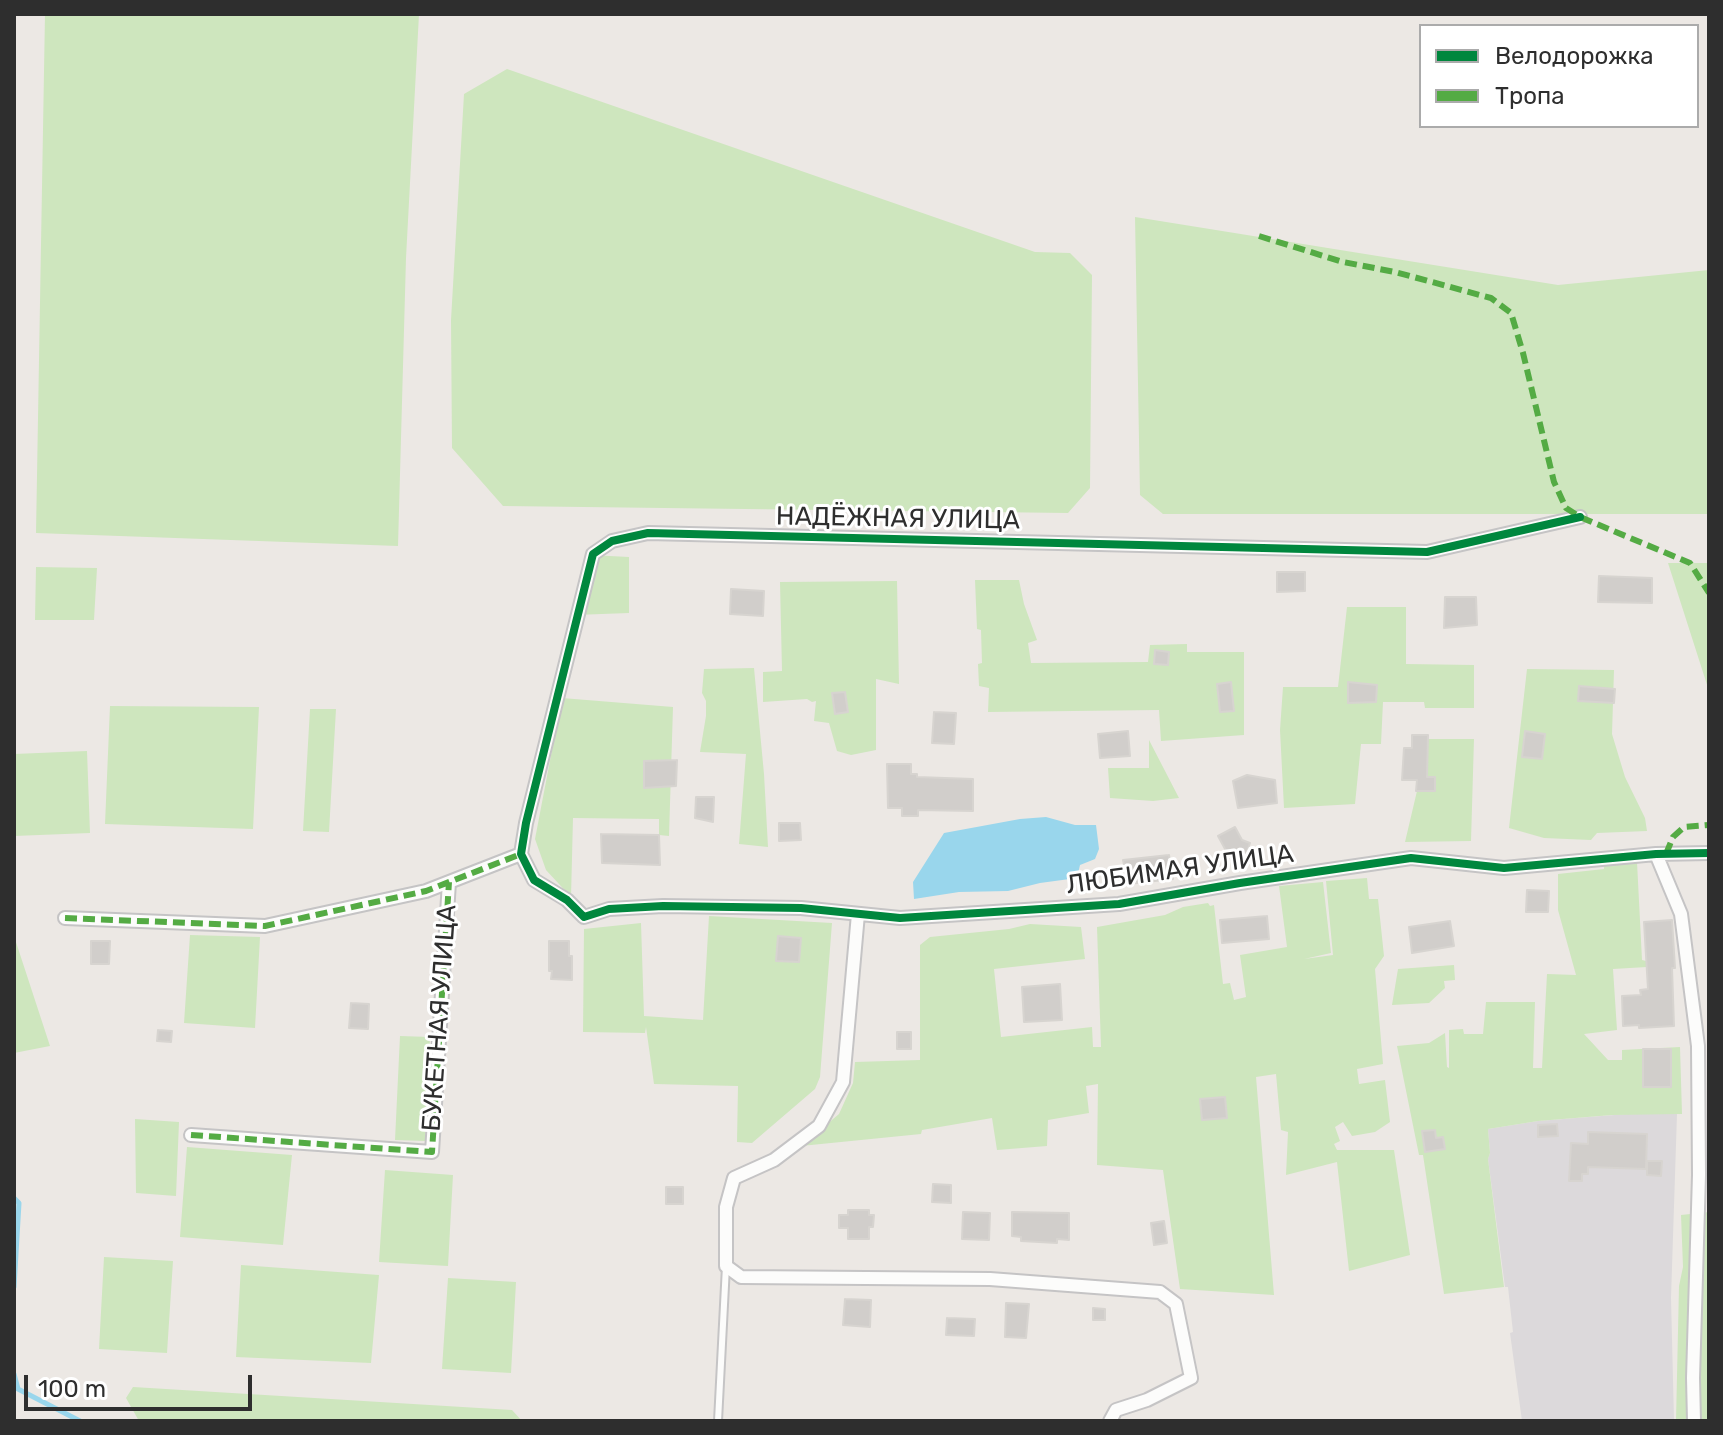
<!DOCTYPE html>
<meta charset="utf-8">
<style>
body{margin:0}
#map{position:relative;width:1723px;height:1435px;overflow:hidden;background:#ece8e4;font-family:Rubik,sans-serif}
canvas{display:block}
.frame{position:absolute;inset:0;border:16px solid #2e2e2e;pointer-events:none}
.legend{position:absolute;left:1419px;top:24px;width:280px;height:104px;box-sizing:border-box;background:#fff;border:2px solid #ababab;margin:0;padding:10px 14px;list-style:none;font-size:24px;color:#2e2e2e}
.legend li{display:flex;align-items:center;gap:16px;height:40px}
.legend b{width:40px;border:2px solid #ababab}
.scale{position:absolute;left:24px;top:1375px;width:228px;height:36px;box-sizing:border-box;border:4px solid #2e2e2e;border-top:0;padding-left:10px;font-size:24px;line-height:28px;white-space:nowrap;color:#2e2e2e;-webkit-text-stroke:6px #fff;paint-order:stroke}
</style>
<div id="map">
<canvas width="1723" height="1435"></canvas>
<div class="frame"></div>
<ul class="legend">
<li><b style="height:10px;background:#00873e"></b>Велодорожка</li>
<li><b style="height:10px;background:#54ab44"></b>Тропа</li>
</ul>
<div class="scale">100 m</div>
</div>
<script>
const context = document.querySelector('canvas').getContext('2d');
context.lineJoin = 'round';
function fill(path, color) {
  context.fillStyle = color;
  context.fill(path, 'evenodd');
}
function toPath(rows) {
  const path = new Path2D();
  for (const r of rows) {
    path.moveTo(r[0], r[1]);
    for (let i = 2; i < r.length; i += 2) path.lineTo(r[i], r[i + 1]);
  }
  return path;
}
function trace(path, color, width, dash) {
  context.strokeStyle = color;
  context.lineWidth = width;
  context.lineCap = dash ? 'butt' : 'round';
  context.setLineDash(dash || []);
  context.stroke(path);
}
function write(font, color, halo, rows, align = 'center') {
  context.font = font + ' Rubik,sans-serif';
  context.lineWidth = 6;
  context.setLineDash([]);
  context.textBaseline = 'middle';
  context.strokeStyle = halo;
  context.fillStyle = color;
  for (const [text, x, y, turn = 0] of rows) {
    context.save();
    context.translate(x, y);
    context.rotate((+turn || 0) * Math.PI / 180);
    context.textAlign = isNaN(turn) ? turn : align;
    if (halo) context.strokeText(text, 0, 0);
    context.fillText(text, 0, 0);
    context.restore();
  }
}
fill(toPath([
 [1640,1113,1677,1114,1671,1298,1674,1421,1522,1421,1510,1333,1513,1332,1508,1287,1505,1287,1488,1159,1490,1153,1488,1129,1538,1121]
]), '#dcd9db');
fill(toPath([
 [45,14,419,14,406,258,398,546,36,533],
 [507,69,1035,252,1070,253,1092,275,1090,488,1068,513,503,506,452,448,451,320,464,94],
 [1135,217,1558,285,1709,270,1709,514,1163,514,1140,495],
 [590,555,629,557,629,613,575,615],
 [1668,563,1709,563,1709,691],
 [36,567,97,568,94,620,35,620],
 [975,580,1019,580,1024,604,1037,640,1028,643,1031,663,1148,662,1150,645,1187,644,1187,652,1244,652,1244,735,1161,741,1159,710,988,712,989,688,979,686,978,664,982,663,981,630,977,629],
 [897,581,899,684,876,679,876,750,851,755,837,751,829,723,814,721,816,701,812,702,807,699,763,702,763,672,782,671,780,582],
 [1347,607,1406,607,1406,664,1474,665,1474,708,1425,708,1424,702,1383,702,1381,744,1361,744,1355,804,1284,808,1280,730,1283,687,1338,687],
 [754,668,764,774,768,847,739,844,746,754,700,752,706,716,706,701,702,693,704,669],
 [1527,669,1614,670,1612,734,1625,777,1645,818,1647,831,1597,833,1591,840,1544,838,1509,828],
 [562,698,673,707,669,836,659,835,659,819,573,818,571,897,546,870,535,839],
 [110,706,259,707,253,829,105,824],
 [310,709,336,709,329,832,303,831],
 [1428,739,1474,739,1471,841,1405,842,1417,791,1417,759,1427,759],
 [1149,740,1179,798,1153,801,1110,798,1108,768,1149,768],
 [87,751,90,833,14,836,14,754],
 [1637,862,1642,960,1646,961,1647,967,1613,969,1617,1030,1584,1034,1608,1060,1622,1060,1622,1050,1680,1047,1682,1114,1612,1115,1538,1121,1488,1129,1490,1153,1488,1159,1504,1287,1444,1294,1423,1155,1419,1155,1397,1046,1429,1043,1445,1033,1447,1067,1449,1068,1449,1030,1463,1029,1464,1034,1483,1034,1486,1002,1535,1002,1533,1068,1542,1068,1547,974,1576,975,1558,910,1558,874,1604,869,1604,863],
 [1367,878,1369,899,1378,899,1384,956,1375,969,1383,1064,1357,1069,1359,1084,1385,1080,1390,1122,1375,1132,1352,1136,1343,1122,1335,1127,1340,1141,1334,1144,1337,1150,1394,1150,1410,1255,1349,1271,1337,1162,1286,1175,1288,1132,1281,1130,1276,1074,1256,1077,1274,1295,1180,1289,1163,1170,1097,1165,1098,1084,1086,1086,1089,1113,1048,1120,1047,1146,997,1150,992,1118,922,1130,921,1134,801,1146,839,1114,853,1083,855,1062,920,1060,920,945,930,937,1009,929,1030,924,1081,927,1085,959,994,969,1001,1037,1092,1027,1093,1047,1101,1047,1097,927,1165,915,1183,907,1208,903,1210,906,1214,905,1223,984,1230,983,1234,1000,1246,997,1240,955,1287,947,1279,886,1323,882,1331,953,1304,959,1333,955,1326,881],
 [709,916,832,923,820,1077,815,1089,752,1143,737,1142,738,1086,654,1084,646,1027,645,1033,583,1032,584,929,641,923,644,1016,703,1020],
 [190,935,260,937,255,1028,184,1023],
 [14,936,50,1046,14,1053],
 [1454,965,1455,980,1444,981,1445,988,1429,1003,1392,1005,1398,969],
 [400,1036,430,1037,425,1141,395,1140],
 [135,1119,179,1122,176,1196,136,1193],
 [187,1147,292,1155,283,1245,180,1237],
 [385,1170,453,1175,448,1266,379,1262],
 [1709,1212,1709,1419,1676,1421,1679,1286,1683,1267,1681,1215],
 [104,1257,173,1261,167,1353,99,1349],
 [241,1265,379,1275,371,1363,236,1357],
 [448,1278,516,1282,511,1373,442,1369],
 [133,1387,512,1410,522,1421,139,1421,126,1398]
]), '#cee6be');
fill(toPath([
 [1046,817,1075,825,1096,825,1099,849,1095,859,1080,865,1077,878,1040,883,1008,891,959,892,914,899,913,882,944,833,1020,819]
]), '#99d6ec');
trace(toPath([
 [14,1198,19,1203,14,1287],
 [14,1374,18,1389,80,1421]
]), '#99d6ec', 5);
const building = toPath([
 [1277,572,1305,572,1305,591,1277,592,1277,572],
 [1599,576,1652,578,1652,603,1598,602,1599,576],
 [731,589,764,591,763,616,730,614,731,589],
 [1445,597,1476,597,1477,625,1444,628,1445,597],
 [1155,650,1169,652,1168,665,1154,664,1155,650],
 [1231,682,1234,711,1220,712,1217,684,1231,682],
 [1348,682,1377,685,1376,702,1348,703,1348,682],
 [1579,686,1615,689,1614,703,1578,701,1579,686],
 [845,692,848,712,835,714,832,693,845,692],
 [934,712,956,713,954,744,932,743,934,712],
 [1128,731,1130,756,1100,758,1098,734,1128,731],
 [1525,731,1545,734,1542,759,1522,757,1525,731],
 [1412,735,1428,735,1427,777,1435,777,1435,791,1416,791,1417,780,1402,780,1404,748,1412,748,1412,735],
 [677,760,676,786,644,788,644,761,677,760],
 [887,764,911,764,911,774,917,774,917,777,973,779,973,811,918,810,918,816,902,816,902,808,888,808,887,764],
 [1247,775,1275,780,1277,803,1238,808,1233,781,1247,775],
 [696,797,714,797,713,822,695,818,696,797],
 [779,823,800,823,801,840,779,841,779,823],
 [1235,827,1242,840,1250,843,1247,852,1231,860,1218,836,1235,827],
 [601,834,659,835,660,865,602,863,601,834],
 [1169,855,1173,879,1128,884,1123,860,1169,855],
 [1527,890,1549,891,1548,912,1526,912,1527,890],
 [1267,916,1269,939,1222,943,1220,920,1267,916],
 [1672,920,1675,968,1672,968,1674,1026,1639,1028,1639,1025,1623,1026,1622,996,1641,995,1640,990,1648,989,1644,922,1672,920],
 [1450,921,1454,946,1412,953,1409,927,1450,921],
 [778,936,801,938,799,962,776,961,778,936],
 [91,941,110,941,109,964,91,964,91,941],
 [549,941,569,941,569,956,572,956,572,980,551,979,552,971,549,971,549,941],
 [1060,984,1062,1020,1024,1022,1022,987,1060,984],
 [351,1003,369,1004,368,1029,349,1028,351,1003],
 [158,1030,172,1031,171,1042,157,1041,158,1030],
 [897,1032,911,1032,911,1049,897,1049,897,1032],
 [1643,1049,1671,1049,1671,1087,1643,1087,1643,1049],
 [1225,1097,1227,1118,1202,1120,1200,1099,1225,1097],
 [1557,1124,1558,1136,1538,1137,1538,1125,1557,1124],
 [1435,1130,1436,1138,1443,1137,1445,1149,1425,1152,1422,1131,1435,1130],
 [1588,1132,1647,1134,1646,1169,1588,1167,1588,1174,1582,1174,1582,1181,1569,1181,1571,1143,1588,1144,1588,1132],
 [1647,1161,1662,1161,1661,1176,1647,1175,1647,1161],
 [933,1184,951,1185,951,1203,932,1202,933,1184],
 [666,1187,683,1187,683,1204,666,1204,666,1187],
 [848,1210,869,1210,869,1215,874,1215,873,1227,869,1227,869,1239,848,1239,848,1228,839,1228,839,1215,848,1215,848,1210],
 [963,1212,990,1213,989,1240,962,1239,963,1212],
 [1012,1212,1069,1213,1069,1240,1057,1239,1057,1243,1021,1241,1021,1237,1012,1236,1012,1212],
 [1164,1221,1167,1243,1154,1245,1151,1223,1164,1221],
 [845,1299,871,1300,870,1327,843,1325,845,1299],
 [1006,1303,1029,1304,1026,1338,1005,1337,1006,1303],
 [1093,1308,1105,1309,1105,1320,1093,1320,1093,1308],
 [947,1318,975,1319,974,1336,946,1335,947,1318]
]);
fill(building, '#d1cecb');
trace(building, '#d7d4d0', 2);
const service = toPath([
 [718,1421,726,1266]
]);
const minor = toPath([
 [1580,517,1427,552,648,533,612,541,593,554,526,823,521,854,534,880,567,900,584,917,609,909,663,906,801,908,900,918,1119,904,1240,883,1411,858,1504,868,1656,854,1709,853],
 [1656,854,1681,914,1698,1046,1699,1175,1693,1378,1694,1421],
 [858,914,843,1082,819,1126,774,1160,734,1178,726,1207,726,1266,741,1277,990,1279,1160,1292,1176,1304,1191,1378,1147,1400,1116,1410,1110,1421],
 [65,918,265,926,426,891,521,854],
 [191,1135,432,1152,449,882]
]);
trace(service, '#c5c4c5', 10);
trace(minor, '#c5c4c5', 16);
trace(service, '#fcfcfb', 6);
trace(minor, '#fcfcfb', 12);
trace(toPath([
 [1259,236,1343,262,1395,272,1491,298,1511,313,1523,353,1554,482,1566,508,1580,517,1690,563,1709,593],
 [1666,854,1673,837,1684,827,1709,825],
 [65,918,265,926,426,891,521,854],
 [191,1135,432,1152,449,882]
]), '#54ab44', 6, [12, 6]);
trace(toPath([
 [1580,517,1427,552,648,533,612,541,593,554,526,823,521,854,534,880,567,900,584,917,609,909,663,906,801,908,900,918,1119,904,1240,883,1411,858,1504,868,1656,854,1709,853]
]), '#00873e', 8);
write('26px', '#2e2e2e', '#fff', [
 ["НАДЁЖНАЯ УЛИЦА",898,519,1],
 ["ЛЮБИМАЯ УЛИЦА",1180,870,-8],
 ["БУКЕТНАЯ УЛИЦА",440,1018,-86]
]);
</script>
